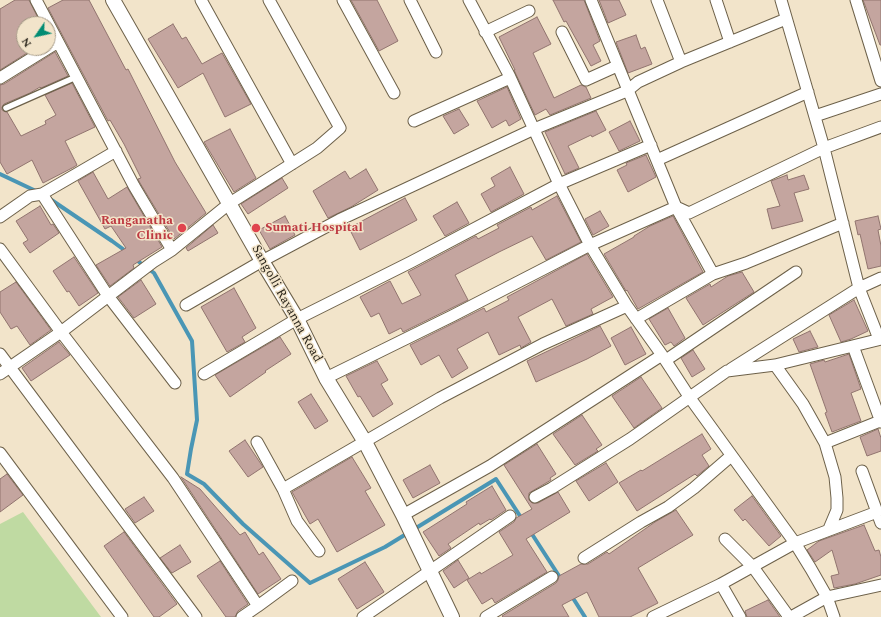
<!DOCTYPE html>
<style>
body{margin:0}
#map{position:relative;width:881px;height:617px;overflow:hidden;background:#f2e4ca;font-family:Spectral,serif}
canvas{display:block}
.north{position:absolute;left:16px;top:16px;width:40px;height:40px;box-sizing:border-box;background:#f2e4ca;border:1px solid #a29784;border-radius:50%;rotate:236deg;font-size:11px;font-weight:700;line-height:16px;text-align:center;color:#29241a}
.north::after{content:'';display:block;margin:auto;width:14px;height:18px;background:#028c73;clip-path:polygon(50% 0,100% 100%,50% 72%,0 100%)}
</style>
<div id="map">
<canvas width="881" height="617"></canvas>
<div class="north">N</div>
</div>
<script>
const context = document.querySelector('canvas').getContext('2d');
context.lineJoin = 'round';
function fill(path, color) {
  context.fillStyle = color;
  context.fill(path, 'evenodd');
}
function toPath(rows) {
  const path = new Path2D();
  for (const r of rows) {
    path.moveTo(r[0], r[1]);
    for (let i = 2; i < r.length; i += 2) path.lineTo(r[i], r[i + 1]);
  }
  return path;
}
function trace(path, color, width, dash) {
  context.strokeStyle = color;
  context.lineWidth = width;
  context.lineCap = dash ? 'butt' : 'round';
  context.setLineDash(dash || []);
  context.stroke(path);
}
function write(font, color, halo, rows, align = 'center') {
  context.font = font + ' Spectral,serif';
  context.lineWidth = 3;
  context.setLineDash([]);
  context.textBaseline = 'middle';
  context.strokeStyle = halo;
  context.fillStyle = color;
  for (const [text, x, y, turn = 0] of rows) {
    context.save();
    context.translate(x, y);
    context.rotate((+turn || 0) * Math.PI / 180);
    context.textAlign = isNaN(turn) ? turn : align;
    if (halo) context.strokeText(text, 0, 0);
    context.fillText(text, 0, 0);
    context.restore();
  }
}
fill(toPath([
 [23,512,101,617,0,617,0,524]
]), '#bfdaa2');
trace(toPath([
 [0,174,38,192],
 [50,199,112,241,127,252],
 [135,259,154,273,192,341,197,420,191,449,187,474,204,484,243,524,310,583,385,547,496,479,522,519],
 [530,531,561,579],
 [571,595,585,617]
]), '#4a96b5', 4);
const building = toPath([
 [15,0,29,0,41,24,24,24,24,48,35,48,0,70,0,9,15,0],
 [63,0,89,0,126,70,128,69,175,162,206,213,174,239,140,183,138,179,141,178,124,144,110,120,108,121,48,8,63,0],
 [351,0,377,0,398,41,379,51,351,0],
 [553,0,584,0,600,41,593,45,601,61,591,66,566,21,564,22,553,0],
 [599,0,619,0,626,15,608,23,599,0],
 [863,0,881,0,881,45,880,45,863,0],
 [537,17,551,44,533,53,554,98,581,85,586,87,591,98,550,115,546,109,535,115,514,70,515,70,499,37,537,17],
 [173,24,182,39,186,37,202,64,222,53,251,104,225,117,203,73,178,88,148,39,173,24],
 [636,35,641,49,645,47,652,64,628,73,616,42,636,35],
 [55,52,68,76,41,88,40,87,30,93,4,104,2,107,2,110,7,112,21,136,46,124,45,121,56,115,45,95,72,83,95,127,65,141,77,165,74,167,43,183,32,160,7,174,0,162,0,85,4,84,55,52],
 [507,87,521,119,509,126,506,120,492,128,477,101,507,87],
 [459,109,469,125,454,134,443,116,459,109],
 [596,111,606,130,592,137,591,135,568,146,579,168,565,174,545,132,596,111],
 [630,121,640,141,619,151,609,132,630,121],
 [230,129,256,178,234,192,204,142,230,129],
 [646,155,656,177,628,192,617,170,627,165,626,163,646,155],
 [510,167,524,194,491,212,481,194,495,186,491,178,510,167],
 [366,169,378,190,351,207,328,218,313,191,345,171,350,179,366,169],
 [93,172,108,199,127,187,162,247,133,265,134,268,110,286,96,265,126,248,111,226,105,229,78,181,93,172],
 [787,175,788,180,804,175,809,189,794,193,803,221,772,229,767,209,780,206,771,181,787,175],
 [282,178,288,188,248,214,241,204,282,178],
 [557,196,581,242,546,260,532,236,499,252,455,275,468,300,403,332,401,328,389,334,379,313,371,317,360,297,390,281,402,304,421,295,408,272,476,236,478,239,499,228,497,225,531,207,532,210,557,196],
 [405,198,417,220,360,250,349,228,405,198],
 [457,202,469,223,445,236,433,216,457,202],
 [40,206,51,225,53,224,59,233,30,253,23,243,28,240,16,221,40,206],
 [600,211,609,226,593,235,585,219,600,211],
 [285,216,295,235,270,249,259,230,285,216],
 [673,216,703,272,638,309,627,290,626,291,604,254,634,237,634,236,650,226,673,216],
 [878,216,881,229,878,230,881,246,881,266,868,269,860,234,858,235,855,221,878,216],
 [213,225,218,233,188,251,186,248,213,225],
 [587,254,613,297,591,309,593,314,566,326,552,299,518,317,531,342,521,348,520,345,499,355,488,332,457,349,468,368,452,378,439,355,421,365,410,345,484,308,486,312,509,300,507,297,587,254],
 [74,257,98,293,79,306,69,291,67,292,53,271,74,257],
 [742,272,754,292,703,325,686,298,710,284,711,287,728,276,742,272],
 [141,280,156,304,134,318,118,297,141,280],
 [16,282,51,330,30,345,17,326,11,329,0,312,0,292,16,282],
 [234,288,256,328,242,337,245,342,227,352,201,307,234,288],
 [854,300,868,331,851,339,841,342,829,315,854,300],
 [668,308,685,338,674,346,671,342,665,345,649,319,668,308],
 [600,326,611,346,587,359,536,382,527,361,600,326],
 [631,327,646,354,625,365,611,338,631,327],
 [810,331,818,347,799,352,793,339,810,331],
 [280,337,291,354,265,371,266,372,230,397,215,375,280,337],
 [59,342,70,355,31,381,22,368,59,342],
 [693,350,705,369,692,377,681,358,693,350],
 [849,354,861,389,851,393,861,421,832,432,825,413,827,412,810,364,824,360,825,362,849,354],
 [377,361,388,380,381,384,393,404,373,417,360,396,358,397,346,376,377,361],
 [641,377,662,408,634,428,612,396,641,377],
 [311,394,328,421,315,429,298,402,311,394],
 [582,415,602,445,596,449,598,451,575,465,553,434,582,415],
 [878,429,881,438,881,451,867,456,860,437,878,429],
 [702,434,711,449,702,455,709,466,697,476,695,474,637,511,619,483,641,470,642,471,702,434],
 [245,440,263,467,248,477,229,451,245,440],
 [537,444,556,474,550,478,551,480,529,493,529,500,532,503,538,503,558,492,570,512,526,539,547,572,495,603,492,598,482,604,467,580,480,572,481,574,513,555,499,532,514,522,516,518,532,509,504,465,537,444],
 [352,457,371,488,365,491,385,525,337,552,318,519,310,524,292,492,352,457],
 [606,463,618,482,589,501,576,481,606,463],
 [430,465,440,483,413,498,403,480,430,465],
 [7,474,23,495,0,512,0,479,7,474],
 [181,477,200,489,240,535,245,532,259,555,263,552,281,579,258,594,181,477],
 [492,486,506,510,491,520,490,519,480,525,479,523,448,544,451,548,439,556,423,532,467,504,466,502,492,486],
 [752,496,781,536,769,546,745,519,743,521,734,510,752,496],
 [144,497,154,511,135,523,125,509,144,497],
 [676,510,693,535,638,568,658,603,630,617,599,617,587,592,562,605,569,617,503,617,502,616,556,583,558,580,559,576,581,564,588,564,607,552,609,554,655,522,676,510],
 [864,525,875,551,879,550,881,557,881,575,855,584,834,588,831,576,839,574,832,550,815,562,807,550,819,541,864,525],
 [124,532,177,604,159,617,154,617,104,546,124,532],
 [180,545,191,562,172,573,160,558,180,545],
 [458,560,469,578,454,588,443,571,458,560],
 [220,561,248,604,238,611,235,617,226,617,197,576,220,561],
 [365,562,384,592,357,609,338,579,365,562],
 [768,600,780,617,747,617,745,611,768,600]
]);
fill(building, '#c4a59f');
trace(building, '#91746f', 1);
const service = toPath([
 [6,108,76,77]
]);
const minor = toPath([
 [36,0,134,186,172,250],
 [201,0,292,164],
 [343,0,394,93],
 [410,0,436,52],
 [469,0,509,75,559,184,590,245,627,306,662,355,690,398,795,543,811,569,827,597,834,617],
 [591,0,676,207,713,274],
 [657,0,681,62],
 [716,0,730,42],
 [781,0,824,148,859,288,879,339],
 [856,0,881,81],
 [485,32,529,11],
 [562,32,586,80,617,66],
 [0,78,58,42],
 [815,116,881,94],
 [414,121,510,78],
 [657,160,808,92],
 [42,194,108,296,175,383],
 [0,217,30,196,42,194,116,151],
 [0,249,61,332,173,478,258,606,292,581],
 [186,305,262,261,339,220,534,129,627,91,638,82,681,62,786,19],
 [636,319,713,274,746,263,843,223],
 [853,346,881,422],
 [0,354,196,617],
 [666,360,796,272],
 [775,365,803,404,825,443,835,477,837,498,837,510,829,529],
 [731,369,859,288,881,278],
 [0,374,61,332,153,262,172,250,230,203,317,148,340,128,269,0],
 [204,374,297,319,411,262,559,184,651,145],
 [326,378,452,316,590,245,676,207,689,213,824,148,881,127],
 [257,442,283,489],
 [825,443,880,421],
 [0,453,122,617],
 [862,471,881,523],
 [535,497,552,488,630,439,727,371,775,365,881,339],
 [403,515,490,466,662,355],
 [725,539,753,567,789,617],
 [319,551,297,521,283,489,440,398,543,344,627,306],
 [584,558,641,522,668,507,694,488,731,456],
 [721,584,740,617],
 [242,617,258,606],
 [363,617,510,516],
 [486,617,552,577],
 [653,617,721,584,795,543,877,512],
 [791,617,827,597,881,585]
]);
const tertiary = toPath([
 [113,0,262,261,297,319,326,378,365,442,403,515,452,617]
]);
trace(service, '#6d614a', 8);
trace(minor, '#6d614a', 13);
trace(tertiary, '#6d614a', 16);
trace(service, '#fff', 5.5);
trace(minor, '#fff', 11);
trace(tertiary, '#fff', 14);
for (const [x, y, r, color] of [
 [182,228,5,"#e0444e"],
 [256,228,5,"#e0444e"]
]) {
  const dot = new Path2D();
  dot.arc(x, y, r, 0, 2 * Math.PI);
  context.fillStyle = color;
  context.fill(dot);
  trace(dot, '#f2e4ca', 1.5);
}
write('bold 13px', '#be3a42', '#f2e4ca', [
 ["Ranganatha",173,221],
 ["Clinic",173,236],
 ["Sumati Hospital",265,228,"left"]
], 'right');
write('13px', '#29241a', '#f2e4ca', [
 ["Sangolli Rayanna Road",286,304,61]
]);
</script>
